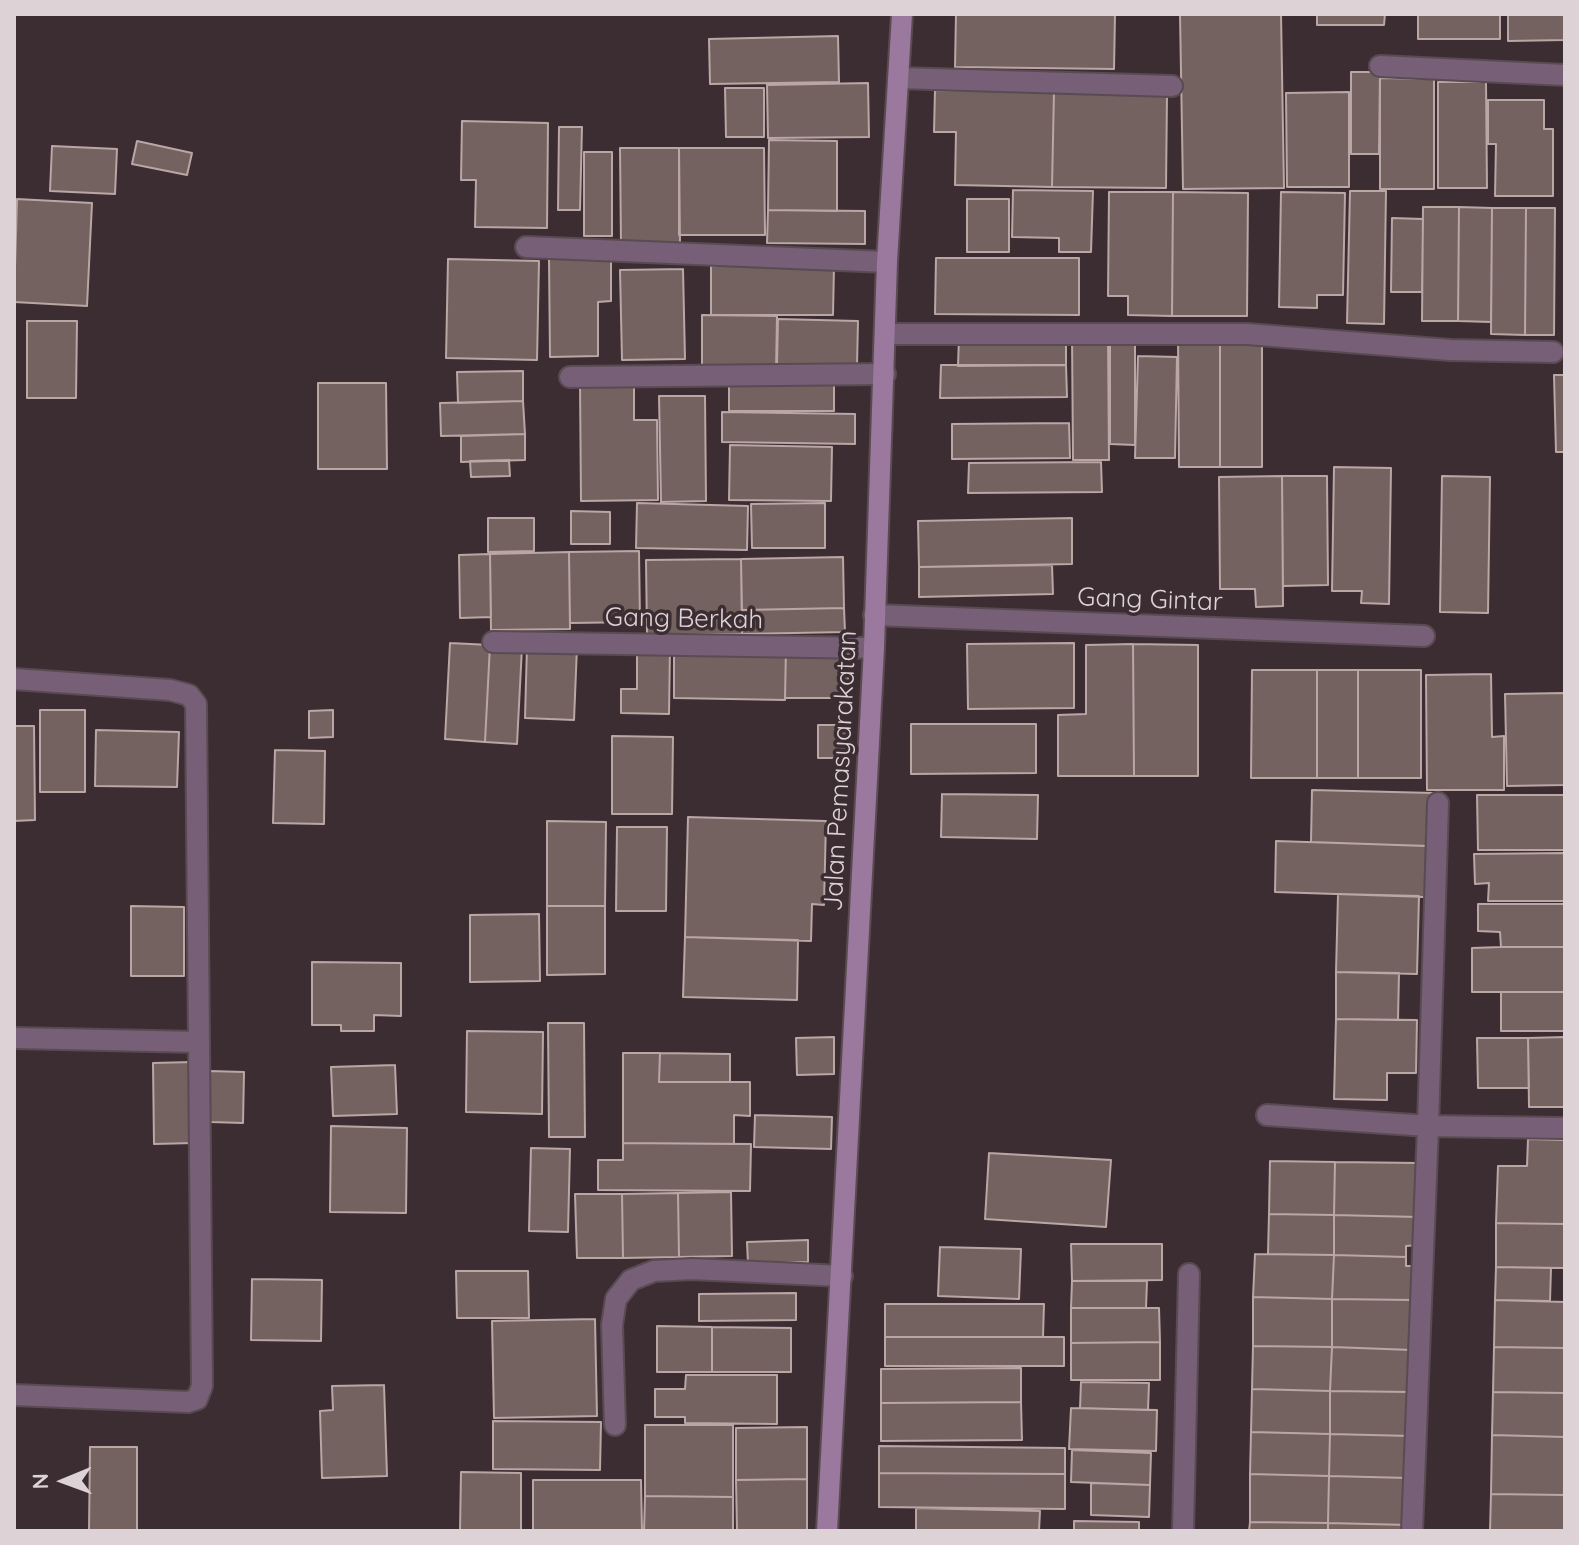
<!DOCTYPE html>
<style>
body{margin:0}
#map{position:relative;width:1579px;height:1545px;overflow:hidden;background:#3c2d33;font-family:Quicksand,sans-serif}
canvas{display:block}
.frame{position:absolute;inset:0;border:16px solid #ddd3d7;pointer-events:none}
.north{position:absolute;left:24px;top:1441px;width:80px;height:80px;-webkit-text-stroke:6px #3c2d33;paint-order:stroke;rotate:269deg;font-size:22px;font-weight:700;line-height:32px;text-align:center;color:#ddd3d7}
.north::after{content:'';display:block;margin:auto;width:28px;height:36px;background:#ddd3d7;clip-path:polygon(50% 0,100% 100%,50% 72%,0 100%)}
</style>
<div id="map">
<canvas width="1579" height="1545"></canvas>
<div class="frame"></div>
<div class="north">N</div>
</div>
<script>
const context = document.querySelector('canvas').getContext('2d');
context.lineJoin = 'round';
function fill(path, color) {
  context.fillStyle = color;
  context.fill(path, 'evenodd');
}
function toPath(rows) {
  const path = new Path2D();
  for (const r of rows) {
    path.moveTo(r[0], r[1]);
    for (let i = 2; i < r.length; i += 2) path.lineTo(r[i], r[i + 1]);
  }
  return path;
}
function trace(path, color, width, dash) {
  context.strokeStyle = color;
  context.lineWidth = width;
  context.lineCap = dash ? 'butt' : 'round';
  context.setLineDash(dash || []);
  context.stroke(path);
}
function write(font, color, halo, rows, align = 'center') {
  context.font = font + ' Quicksand,sans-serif';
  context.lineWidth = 7;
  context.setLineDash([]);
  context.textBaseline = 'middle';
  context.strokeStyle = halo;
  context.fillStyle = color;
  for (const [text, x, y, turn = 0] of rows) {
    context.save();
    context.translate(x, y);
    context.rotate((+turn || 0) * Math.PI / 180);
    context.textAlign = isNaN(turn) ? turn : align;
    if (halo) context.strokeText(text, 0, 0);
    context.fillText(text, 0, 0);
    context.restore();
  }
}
const building = toPath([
 [956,14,1115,14,1114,69,955,67,956,14],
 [1180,14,1281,14,1284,188,1183,189,1180,14],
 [1317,14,1385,14,1384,25,1317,25,1317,14],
 [1418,14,1500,14,1500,39,1418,39,1418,14],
 [1508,14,1565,14,1565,40,1508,41,1508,14],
 [838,36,839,82,710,84,709,39,838,36],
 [1351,72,1380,72,1379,154,1351,154,1351,72],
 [1380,78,1434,79,1434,189,1380,189,1380,78],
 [1438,82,1486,82,1487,188,1438,188,1438,82],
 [868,83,869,137,768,138,767,85,868,83],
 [725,88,764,88,764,137,726,137,725,88],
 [935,90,1054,91,1052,187,955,185,956,132,934,132,935,90],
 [1054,91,1167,94,1166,188,1052,187,1054,91],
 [1349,92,1349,187,1287,187,1286,93,1349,92],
 [1488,100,1544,100,1544,129,1553,129,1553,196,1495,196,1496,144,1488,144,1488,100],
 [462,121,548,123,547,228,475,227,476,180,461,180,462,121],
 [559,127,582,127,580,210,558,210,559,127],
 [769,140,837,141,837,211,768,210,769,140],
 [137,141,192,153,187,175,132,164,137,141],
 [52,146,117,149,115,194,50,191,52,146],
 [620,148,679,148,680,245,621,245,620,148],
 [679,148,764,148,765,235,679,235,679,148],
 [584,152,612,152,612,236,584,236,584,152],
 [1013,190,1093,191,1091,252,1059,252,1059,238,1012,237,1013,190],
 [1350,191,1386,191,1384,324,1347,323,1350,191],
 [1109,192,1173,192,1172,316,1128,315,1128,296,1108,296,1109,192],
 [1173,192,1248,193,1247,316,1172,316,1173,192],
 [1281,192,1345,193,1343,295,1317,295,1317,308,1279,307,1281,192],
 [17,199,92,203,87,306,14,302,17,199],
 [967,199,1009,199,1009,252,967,252,967,199],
 [1423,207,1459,207,1458,321,1422,321,1423,207],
 [1459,207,1492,208,1491,322,1458,321,1459,207],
 [1492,208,1526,208,1525,335,1491,334,1492,208],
 [1526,208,1555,208,1554,335,1525,335,1526,208],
 [768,210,865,211,865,244,767,243,768,210],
 [1392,218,1423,219,1422,292,1391,292,1392,218],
 [936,258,1079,258,1079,315,935,314,936,258],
 [448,259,539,261,537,360,446,358,448,259],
 [549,259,611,259,611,301,598,302,598,356,550,357,549,259],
 [711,266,834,266,833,315,711,315,711,266],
 [683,269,685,359,622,360,620,270,683,269],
 [702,315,777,316,776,373,702,373,702,315],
 [778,319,858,321,857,366,777,364,778,319],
 [27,321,77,321,76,398,27,398,27,321],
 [1072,335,1108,335,1109,460,1073,460,1072,335],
 [959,337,1066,337,1066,365,958,366,959,337],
 [1178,338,1220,338,1220,467,1179,467,1178,338],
 [1220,338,1262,338,1262,467,1220,467,1220,338],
 [1135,342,1135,445,1110,444,1110,343,1135,342],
 [1138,356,1177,357,1175,458,1135,458,1138,356],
 [941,365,1066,365,1067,397,940,398,941,365],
 [523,371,523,401,458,403,457,372,523,371],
 [1554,375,1565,375,1565,452,1556,452,1554,375],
 [634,382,634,420,657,420,658,500,581,501,580,383,634,382],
 [318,383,386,383,387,469,318,469,318,383],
 [729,383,834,384,834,411,729,411,729,383],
 [659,396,705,396,706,501,661,502,659,396],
 [523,401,525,434,441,436,440,403,523,401],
 [722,412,855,414,855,444,722,442,722,412],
 [1069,423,1070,458,952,459,952,424,1069,423],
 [525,434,525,460,461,462,461,436,525,434],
 [730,445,832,447,831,501,729,500,730,445],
 [509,460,510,476,471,477,470,461,509,460],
 [1101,462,1102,492,968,493,969,463,1101,462],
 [1334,467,1391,468,1389,604,1361,603,1362,591,1332,591,1334,467],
 [1282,476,1283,606,1256,607,1255,589,1220,589,1219,477,1282,476],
 [1282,476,1327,476,1328,585,1283,586,1282,476],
 [1442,476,1490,477,1488,613,1440,612,1442,476],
 [637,503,748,506,747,550,636,548,637,503],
 [825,503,825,548,752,548,751,504,825,503],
 [571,511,610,512,610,544,571,544,571,511],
 [488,518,534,518,534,551,488,552,488,518],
 [1072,518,1072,564,919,567,918,521,1072,518],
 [639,551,640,622,570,623,569,552,639,551],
 [569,552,570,629,491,630,490,554,569,552],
 [490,554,491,617,460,618,459,555,490,554],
 [843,557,844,608,742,610,741,559,843,557],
 [741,559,742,634,647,635,646,560,741,559],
 [1052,565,1053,594,919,597,919,567,1052,565],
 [844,608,845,632,742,634,742,610,844,608],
 [450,643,490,645,485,742,445,739,450,643],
 [1074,643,1074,708,968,709,967,644,1074,643],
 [1133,644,1134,776,1058,776,1058,715,1086,714,1086,645,1133,644],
 [1133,644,1198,645,1198,776,1134,776,1133,644],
 [490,645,522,647,517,744,485,742,490,645],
 [674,645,786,647,785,700,674,698,674,645],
 [527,646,577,647,574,720,525,718,527,646],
 [637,647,670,647,669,714,621,713,621,689,637,689,637,647],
 [786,647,849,648,848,698,785,698,786,647],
 [1252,670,1317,670,1317,778,1251,778,1252,670],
 [1317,670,1358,670,1358,778,1317,778,1317,670],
 [1358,670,1421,670,1421,778,1358,778,1358,670],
 [1491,674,1492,737,1504,736,1504,790,1427,790,1426,675,1491,674],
 [1565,693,1565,785,1507,786,1505,694,1565,693],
 [40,710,85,710,85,792,40,792,40,710],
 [333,710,333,737,309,738,309,711,333,710],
 [911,724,1036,724,1036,773,911,774,911,724],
 [818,725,850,725,850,758,818,758,818,725],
 [14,726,34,726,35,820,14,821,14,726],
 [96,730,179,732,177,787,95,786,96,730],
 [612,736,673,737,672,814,612,814,612,736],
 [275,750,325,751,324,824,273,823,275,750],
 [1312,790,1433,793,1433,831,1426,831,1426,846,1311,842,1312,790],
 [942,794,1038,795,1037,839,941,837,942,794],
 [1477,795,1565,795,1565,850,1478,850,1477,795],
 [688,817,826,821,824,905,812,904,811,941,685,937,688,817],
 [547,821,606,822,605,906,547,906,547,821],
 [617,827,667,827,666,911,616,911,617,827],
 [1276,841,1429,846,1427,897,1275,892,1276,841],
 [1565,853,1565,901,1488,901,1489,883,1475,884,1474,854,1565,853],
 [1338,894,1419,896,1417,974,1336,972,1338,894],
 [1478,904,1565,904,1565,947,1501,947,1500,932,1478,931,1478,904],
 [131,906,184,907,184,976,131,976,131,906],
 [547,906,605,906,605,974,547,975,547,906],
 [539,914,540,981,470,982,470,915,539,914],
 [685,937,798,940,797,1000,683,997,685,937],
 [1501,947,1565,947,1565,992,1472,992,1472,948,1501,947],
 [312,962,401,963,401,1016,374,1015,374,1031,341,1031,341,1025,312,1025,312,962],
 [1336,972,1399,973,1398,1020,1336,1019,1336,972],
 [1501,992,1565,992,1565,1031,1501,1031,1501,992],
 [1336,1019,1417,1020,1416,1073,1387,1073,1387,1100,1334,1099,1336,1019],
 [548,1023,584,1023,585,1137,549,1137,548,1023],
 [467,1031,543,1032,542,1114,466,1112,467,1031],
 [834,1037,834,1074,797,1075,796,1038,834,1037],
 [1565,1037,1565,1107,1529,1107,1528,1038,1565,1037],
 [1477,1038,1528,1038,1529,1088,1478,1088,1477,1038],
 [623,1053,660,1053,659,1082,750,1082,750,1116,734,1115,734,1144,623,1143,623,1053],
 [660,1053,730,1054,730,1082,659,1082,660,1053],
 [192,1062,194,1143,154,1144,153,1063,192,1062],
 [395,1065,397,1114,333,1116,331,1067,395,1065],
 [210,1071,244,1072,243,1123,210,1122,210,1071],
 [755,1115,832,1117,831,1149,754,1147,755,1115],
 [331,1126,407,1128,406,1213,330,1212,331,1126],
 [1528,1139,1565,1140,1565,1224,1496,1223,1498,1166,1527,1166,1528,1139],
 [623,1143,751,1144,750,1191,598,1190,598,1160,623,1160,623,1143],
 [531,1148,570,1149,568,1232,529,1231,531,1148],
 [989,1153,1111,1160,1106,1227,985,1219,989,1153],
 [1270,1161,1335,1162,1334,1215,1269,1214,1270,1161],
 [1335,1162,1419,1163,1418,1217,1334,1215,1335,1162],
 [731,1192,732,1256,679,1257,678,1193,731,1192],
 [678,1193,679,1257,623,1258,622,1194,678,1193],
 [575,1194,622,1194,623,1258,577,1258,575,1194],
 [1269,1214,1334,1215,1334,1255,1268,1254,1269,1214],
 [1334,1215,1418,1217,1418,1245,1406,1246,1406,1257,1334,1255,1334,1215],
 [1496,1223,1565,1224,1565,1268,1496,1267,1496,1223],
 [808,1240,808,1262,748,1264,747,1242,808,1240],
 [1071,1244,1162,1244,1162,1280,1072,1281,1071,1244],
 [940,1247,1021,1249,1019,1299,938,1296,940,1247],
 [1255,1254,1334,1255,1332,1299,1253,1297,1255,1254],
 [1334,1255,1406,1257,1406,1266,1413,1266,1413,1300,1332,1299,1334,1255],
 [1496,1267,1551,1268,1550,1301,1495,1300,1496,1267],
 [456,1271,528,1271,529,1318,457,1318,456,1271],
 [252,1279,322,1280,321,1341,251,1340,252,1279],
 [1072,1281,1147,1281,1146,1308,1071,1308,1072,1281],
 [796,1293,796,1320,699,1321,699,1294,796,1293],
 [1253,1297,1332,1299,1332,1347,1253,1346,1253,1297],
 [1332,1299,1413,1300,1412,1350,1332,1347,1332,1299],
 [1495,1300,1565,1302,1565,1348,1494,1347,1495,1300],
 [885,1304,1044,1304,1043,1337,885,1337,885,1304],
 [1071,1308,1159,1308,1160,1342,1071,1343,1071,1308],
 [595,1319,597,1416,494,1418,492,1321,595,1319],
 [657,1326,712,1327,712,1372,657,1372,657,1326],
 [712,1327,791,1328,791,1372,712,1372,712,1327],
 [885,1337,1064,1337,1064,1366,885,1366,885,1337],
 [1160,1342,1160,1380,1071,1380,1071,1343,1160,1342],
 [1253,1346,1332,1347,1330,1391,1252,1389,1253,1346],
 [1332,1347,1412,1350,1411,1392,1330,1391,1332,1347],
 [1494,1347,1565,1348,1565,1393,1493,1392,1494,1347],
 [1021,1368,1021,1402,881,1403,881,1369,1021,1368],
 [686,1375,777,1375,777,1424,685,1423,685,1417,655,1417,655,1389,685,1389,686,1375],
 [1081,1382,1149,1383,1148,1410,1080,1408,1081,1382],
 [384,1385,387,1476,322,1478,320,1411,333,1410,332,1386,384,1385],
 [1252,1389,1330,1391,1330,1434,1251,1432,1252,1389],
 [1330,1391,1411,1392,1411,1436,1330,1434,1330,1391],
 [1493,1392,1565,1393,1565,1437,1492,1435,1493,1392],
 [1021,1402,1022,1440,881,1441,881,1403,1021,1402],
 [1071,1408,1157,1410,1156,1451,1069,1449,1071,1408],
 [493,1421,601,1422,600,1470,493,1469,493,1421],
 [645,1425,733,1425,733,1497,645,1496,645,1425],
 [807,1427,807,1479,736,1480,736,1428,807,1427],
 [1251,1432,1330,1434,1329,1476,1250,1474,1251,1432],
 [1330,1434,1411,1436,1409,1478,1329,1476,1330,1434],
 [1492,1435,1565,1437,1565,1495,1491,1494,1492,1435],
 [879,1446,1065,1448,1065,1474,879,1473,879,1446],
 [90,1447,137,1447,137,1531,89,1531,90,1447],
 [1072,1450,1151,1453,1150,1485,1071,1482,1072,1450],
 [461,1472,521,1473,521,1531,460,1531,461,1472],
 [879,1473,1065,1474,1065,1509,879,1507,879,1473],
 [1250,1474,1329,1476,1328,1523,1250,1522,1250,1474],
 [1329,1476,1409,1478,1409,1525,1328,1523,1329,1476],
 [807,1479,807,1531,737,1531,736,1480,807,1479],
 [533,1480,641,1480,642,1531,533,1531,533,1480],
 [1091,1483,1150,1485,1149,1517,1091,1515,1091,1483],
 [1491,1494,1565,1495,1564,1531,1490,1531,1491,1494],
 [645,1496,733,1497,733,1531,644,1531,645,1496],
 [916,1508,1040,1511,1039,1531,916,1531,916,1508],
 [1074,1521,1139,1522,1139,1531,1074,1531,1074,1521],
 [1250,1522,1328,1523,1328,1531,1249,1531,1250,1522],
 [1328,1523,1409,1525,1408,1531,1328,1531,1328,1523]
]);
fill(building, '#746261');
trace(building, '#baa6a5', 2);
const street = toPath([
 [1380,66,1565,75],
 [898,78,1172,86],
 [526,247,887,262],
 [886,334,1247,334,1450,350,1553,352],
 [570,377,885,374],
 [874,615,1424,636],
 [493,642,874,648],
 [14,679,170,690,189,695,196,704,202,1386,197,1399,188,1402,14,1395],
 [14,1038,197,1042],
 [1267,1115,1428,1126,1438,803],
 [615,1425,612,1325,616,1299,631,1280,654,1271,692,1269,842,1276],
 [1183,1531,1189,1274],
 [1412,1531,1428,1126,1565,1128]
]);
const secondary = toPath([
 [827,1531,874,648,887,262,902,14]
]);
trace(street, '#594b51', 24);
trace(secondary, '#594b51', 24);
trace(street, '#765f77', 20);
trace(secondary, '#9b789d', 20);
write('26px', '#ddd3d7', '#3c2d33', [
 ["Gang Gintar",1150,600,2],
 ["Gang Berkah",684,619,1],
 ["Jalan Pemasyarakatan",841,771,-87]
]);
</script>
